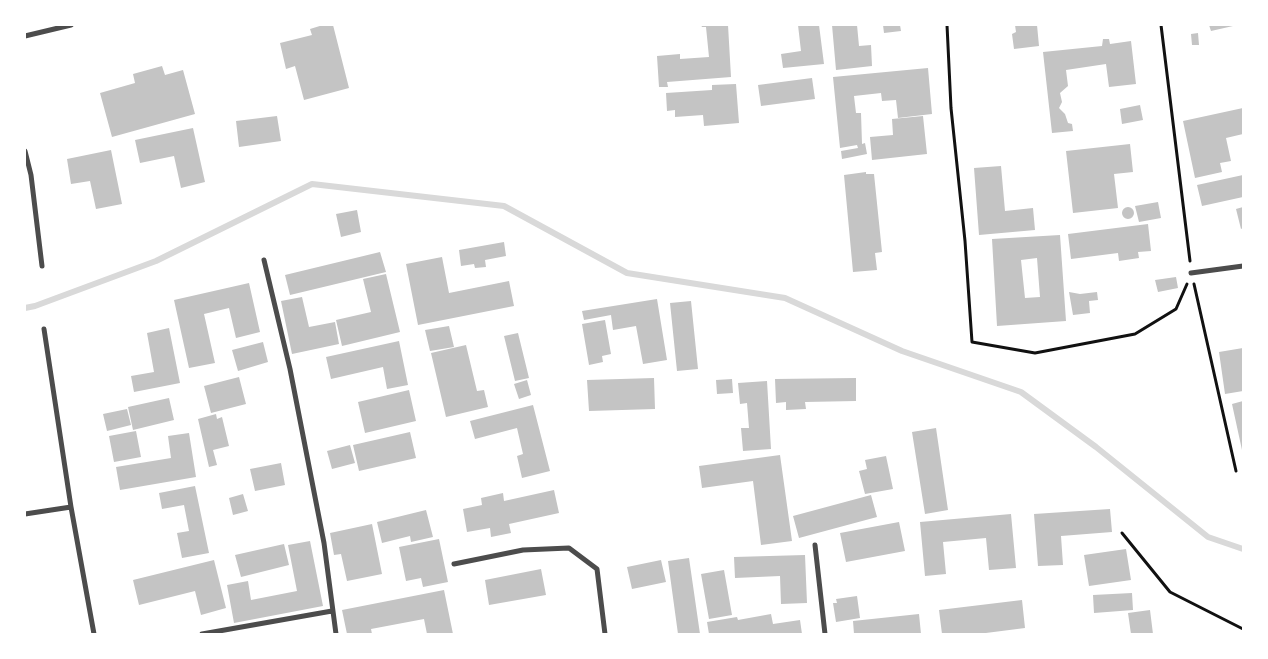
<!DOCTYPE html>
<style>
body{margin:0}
#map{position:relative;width:1268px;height:659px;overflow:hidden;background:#fff;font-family:"PT Sans Narrow",sans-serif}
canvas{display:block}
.frame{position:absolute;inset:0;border:26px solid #fff;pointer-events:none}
</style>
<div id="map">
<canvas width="1268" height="659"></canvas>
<div class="frame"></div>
</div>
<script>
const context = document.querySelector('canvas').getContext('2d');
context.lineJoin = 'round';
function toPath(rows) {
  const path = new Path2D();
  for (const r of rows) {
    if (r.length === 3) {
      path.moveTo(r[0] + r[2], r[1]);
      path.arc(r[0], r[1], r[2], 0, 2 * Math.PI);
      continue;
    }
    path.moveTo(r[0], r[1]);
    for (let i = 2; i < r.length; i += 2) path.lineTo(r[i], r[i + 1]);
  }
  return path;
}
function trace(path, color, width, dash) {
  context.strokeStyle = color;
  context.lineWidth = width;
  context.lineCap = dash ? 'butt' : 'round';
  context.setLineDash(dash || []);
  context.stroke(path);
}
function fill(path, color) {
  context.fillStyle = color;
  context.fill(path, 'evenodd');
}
trace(toPath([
 [25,308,35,306,156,261,312,184,504,206,627,273,785,298,902,351,1021,392,1096,447,1208,537,1243,549]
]), '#d9d9d9', 6);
fill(toPath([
 [323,25,333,25,349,88,304,100,295,66,286,69,280,43,312,35,310,29],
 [701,25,728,25,731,77,667,82,668,87,659,87,657,56,680,54,680,59,709,57,706,27,702,27],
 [798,25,819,25,824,64,783,68,781,54,801,51],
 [832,25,857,25,859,46,871,45,872,66,836,70],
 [883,25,900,25,901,31,884,33],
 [1015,25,1037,25,1039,46,1014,49,1012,34,1016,32],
 [1209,25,1233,25,1233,26,1211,31],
 [1198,33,1199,45,1192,45,1191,34],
 [1103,39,1109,39,1110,44,1131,41,1136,84,1109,87,1106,64,1066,70,1068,86,1060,93,1062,102,1059,108,1065,114,1068,123,1072,124,1073,131,1052,133,1043,52,1102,46],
 [162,66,165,75,183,70,195,114,112,137,100,93,135,83,133,74],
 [928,68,932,114,898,118,896,100,882,101,881,93,854,96,856,113,861,113,862,144,865,143,867,154,842,159,841,151,858,148,857,145,840,148,833,77],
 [812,78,815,99,761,106,758,85],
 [736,84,739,123,704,126,703,115,675,117,675,110,667,111,666,93,712,90,712,85],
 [1140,105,1143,120,1122,124,1120,109],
 [1243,108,1243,134,1226,138,1231,161,1220,163,1222,172,1195,178,1183,121],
 [277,116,281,141,239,147,236,121],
 [923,116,927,154,872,160,870,137,893,135,892,119],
 [193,128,205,182,181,188,174,156,140,163,135,140],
 [1130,144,1133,172,1114,174,1118,208,1073,213,1066,151],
 [111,150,122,204,96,209,90,181,71,184,67,159],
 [1001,166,1005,211,1033,208,1035,230,979,235,974,168],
 [866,172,866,174,874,174,882,252,875,253,877,270,853,272,844,175],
 [1243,175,1243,197,1202,206,1197,185],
 [1158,202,1161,218,1139,222,1135,206],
 [1128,213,6],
 [1243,207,1243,228,1241,229,1236,209],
 [357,210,361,232,341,237,336,214],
 [1148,224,1151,251,1138,252,1139,258,1119,261,1118,253,1071,259,1068,234],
 [1060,235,1066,321,997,326,992,239],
 [1037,258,1040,297,1025,298,1021,260],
 [504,242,506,256,485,260,486,267,475,268,474,264,461,266,459,250],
 [380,252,386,272,290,295,285,275],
 [442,257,449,293,509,281,514,306,418,325,406,264],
 [386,274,400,332,342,346,336,320,371,312,363,279],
 [1176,277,1178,288,1158,292,1155,280],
 [249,283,260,332,236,338,229,308,204,314,215,363,189,368,174,300],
 [1069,292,1080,294,1097,292,1098,300,1089,301,1090,313,1073,315],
 [302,297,309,327,335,322,339,344,292,354,281,301],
 [657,299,667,360,643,364,636,326,613,330,611,315,584,320,582,311],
 [691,301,698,369,677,371,670,303],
 [605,320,611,354,602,356,603,362,589,365,582,324],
 [449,326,454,347,430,351,425,330],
 [169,328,180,383,134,392,131,376,154,372,147,333],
 [518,333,529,378,515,381,504,336],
 [399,341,408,385,387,389,383,367,331,379,326,357],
 [263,342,268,362,238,371,232,350],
 [466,345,477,391,484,390,488,407,446,417,431,353],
 [1243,348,1243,391,1225,394,1219,352],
 [239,377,246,404,211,413,204,386],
 [654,378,655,409,589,411,587,380],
 [856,378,856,401,805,402,806,409,786,410,786,402,776,403,775,379],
 [732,379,733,393,717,394,716,380],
 [527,380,531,395,519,399,514,384],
 [767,381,771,449,743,451,741,428,749,428,747,403,740,404,738,383],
 [409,390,416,421,365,433,358,402],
 [169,398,174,420,133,430,128,407],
 [1243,401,1243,450,1242,450,1232,404],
 [533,405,550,471,522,478,517,456,523,454,517,428,475,439,470,421],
 [127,409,131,425,107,431,103,414],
 [216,414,217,419,222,417,229,446,213,450,217,465,209,467,198,419],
 [936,428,948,510,925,514,912,432],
 [136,431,141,457,114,462,109,436],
 [410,432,416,458,359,471,353,445],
 [189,433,196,477,120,490,116,467,171,458,168,436],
 [350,445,355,463,332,469,327,451],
 [780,455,792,541,761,545,753,481,702,488,699,466],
 [886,456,893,489,865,494,859,471,867,469,865,460],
 [281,463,285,485,255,491,250,469],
 [195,486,209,553,182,558,177,533,189,531,184,505,162,509,159,493],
 [554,490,559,513,509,524,511,533,491,537,490,528,467,532,463,509,482,505,481,498,503,493,504,501],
 [243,494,248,511,233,515,229,498],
 [871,495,877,517,799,538,793,516],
 [1110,509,1112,532,1061,536,1063,565,1038,566,1034,514],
 [426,510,433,537,411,542,410,536,382,543,377,522],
 [1011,514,1016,568,989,570,986,538,943,542,946,574,925,576,920,522],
 [899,522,905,551,846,562,840,533],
 [372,524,382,574,347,581,341,554,334,555,330,533],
 [439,539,448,582,423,587,421,578,406,581,399,547],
 [310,541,323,606,234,623,227,585,248,581,251,600,297,591,288,545],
 [284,544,289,565,241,577,235,555],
 [1126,549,1131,580,1089,586,1084,555],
 [805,555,807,603,781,604,780,576,735,578,734,557],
 [689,558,700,634,678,634,668,561],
 [214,560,226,608,201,615,195,591,139,605,133,580],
 [661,560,666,582,632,589,627,567],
 [541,569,546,595,489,605,485,580],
 [724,570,732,615,709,619,701,574],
 [444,590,453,634,427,634,424,619,371,629,372,634,347,634,342,610],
 [1132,593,1133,610,1094,613,1093,595],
 [857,596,860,618,836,622,833,603,837,603,836,599],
 [1022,600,1025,628,978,634,942,634,939,610],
 [1150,610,1153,634,1131,634,1128,613],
 [771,614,773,624,800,620,802,634,709,634,707,622,737,617,738,620],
 [919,614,921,634,854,634,853,621]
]), '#c4c4c4');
trace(toPath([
 [947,25,951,108,965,241,972,342,1035,353,1135,334,1176,309,1187,284],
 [1161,25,1190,261],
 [1194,284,1236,471],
 [1122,533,1170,592,1243,629]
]), '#111', 3);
trace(toPath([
 [25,36,71,25],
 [25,151,31,175,42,266],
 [264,260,290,369,324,543,336,634],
 [1191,273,1243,266],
 [44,329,71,507,94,634],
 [25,514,71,507],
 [815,545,825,634],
 [454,564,523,550,569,548,597,569,605,634],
 [202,634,332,611]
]), '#4c4c4c', 5);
</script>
